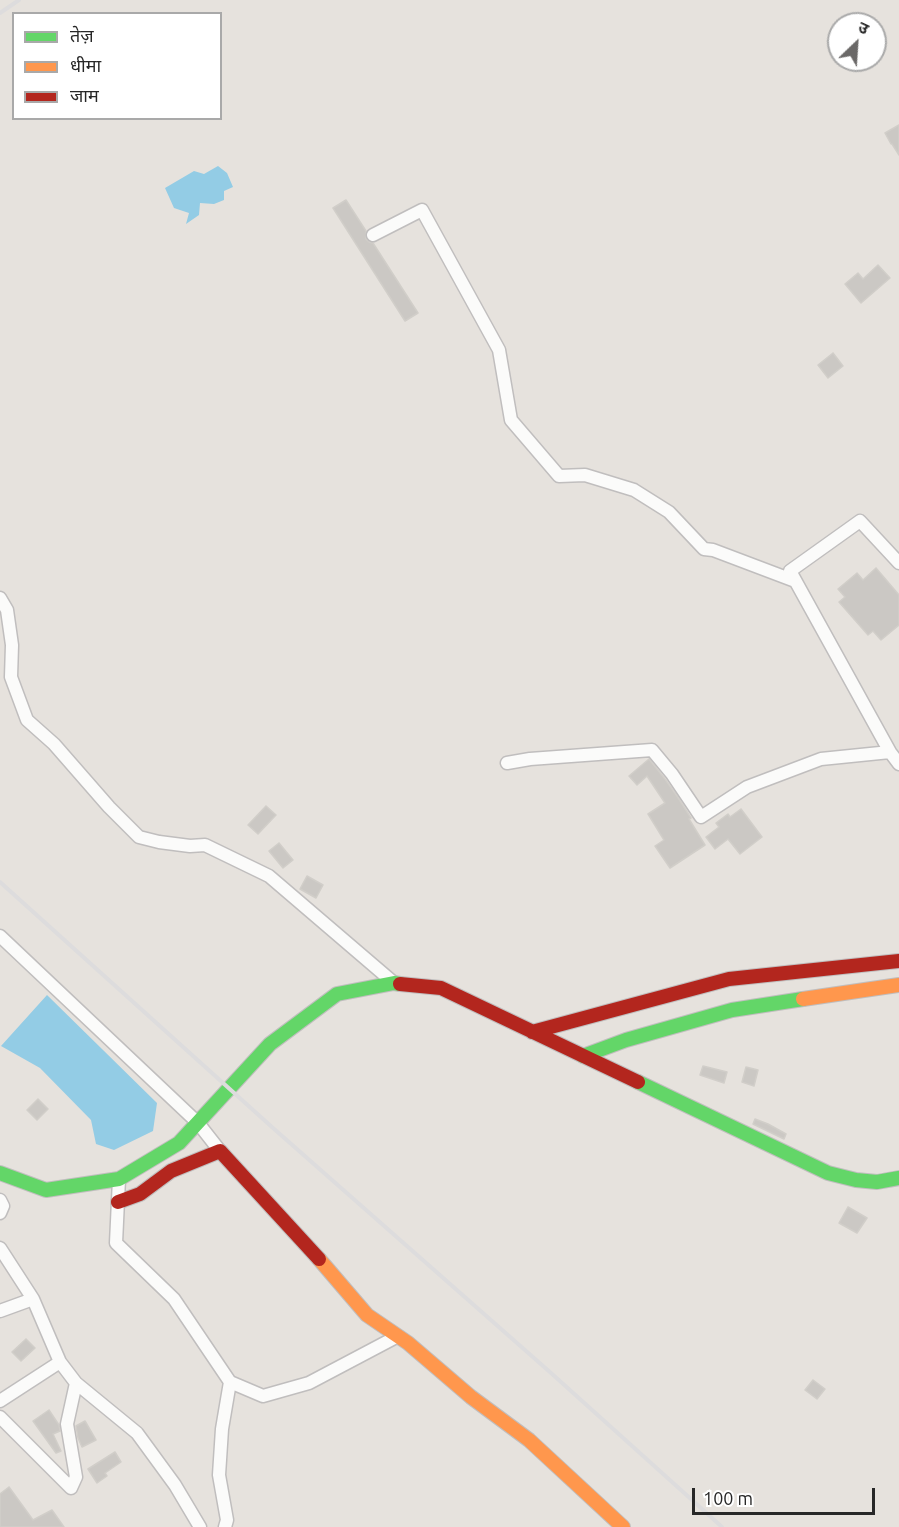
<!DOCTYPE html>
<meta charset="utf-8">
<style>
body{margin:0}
#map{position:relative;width:899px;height:1527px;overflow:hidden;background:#e6e2dd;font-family:Ubuntu,"Noto Sans Devanagari",sans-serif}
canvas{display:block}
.legend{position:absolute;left:12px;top:12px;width:210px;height:108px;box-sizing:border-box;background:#fff;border:2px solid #a9a9a9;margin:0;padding:8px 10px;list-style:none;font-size:18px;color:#272727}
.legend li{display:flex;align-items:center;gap:12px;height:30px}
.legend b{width:30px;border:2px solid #a9a9a9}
.north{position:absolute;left:827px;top:12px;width:60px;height:60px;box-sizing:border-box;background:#fff;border:2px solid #a9a9a9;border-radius:50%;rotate:25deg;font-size:16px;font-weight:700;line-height:24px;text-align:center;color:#272727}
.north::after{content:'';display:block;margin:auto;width:21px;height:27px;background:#6a6867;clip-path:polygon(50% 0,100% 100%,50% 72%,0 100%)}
.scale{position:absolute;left:692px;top:1488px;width:183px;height:27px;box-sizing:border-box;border:3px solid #272727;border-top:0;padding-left:8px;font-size:18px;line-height:21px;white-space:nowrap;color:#272727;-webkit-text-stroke:4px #fff;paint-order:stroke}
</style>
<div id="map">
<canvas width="899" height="1527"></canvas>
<ul class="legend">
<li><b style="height:8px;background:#63d668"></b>तेज़</li>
<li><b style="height:8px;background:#ff974d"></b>धीमा</li>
<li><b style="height:8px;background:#b3261e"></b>जाम</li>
</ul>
<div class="north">उ</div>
<div class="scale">100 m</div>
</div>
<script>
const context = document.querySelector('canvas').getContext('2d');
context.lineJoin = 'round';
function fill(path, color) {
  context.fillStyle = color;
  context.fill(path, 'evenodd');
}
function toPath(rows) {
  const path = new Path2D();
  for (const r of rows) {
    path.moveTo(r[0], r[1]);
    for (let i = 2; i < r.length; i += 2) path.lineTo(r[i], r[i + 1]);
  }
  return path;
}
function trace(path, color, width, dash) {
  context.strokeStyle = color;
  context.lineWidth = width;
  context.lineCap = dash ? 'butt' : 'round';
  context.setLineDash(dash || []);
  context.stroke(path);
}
fill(toPath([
 [218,166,227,173,233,187,224,191,224,200,214,204,200,203,199,215,186,224,189,213,174,208,165,188,194,171,204,174],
 [47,995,157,1103,153,1131,114,1150,96,1144,91,1120,40,1068,1,1046]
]), '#93cce5');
const building = toPath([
 [899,125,899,155,892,144,891,144,885,133,899,125],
 [346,200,366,231,366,239,369,242,373,243,418,313,405,321,333,208,346,200],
 [878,265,890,278,861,303,845,284,858,273,863,279,878,265],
 [833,353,843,366,828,378,818,365,833,353],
 [876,568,899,595,899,625,881,640,873,631,868,635,839,602,845,597,838,589,857,573,863,580,876,568],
 [649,759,665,779,677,796,691,818,689,819,705,845,670,868,655,846,664,840,648,814,665,803,647,776,637,785,629,776,649,759],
 [266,806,276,815,258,834,248,825,266,806],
 [741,809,762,837,740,854,728,839,715,849,706,837,719,827,716,823,728,814,730,817,741,809],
 [279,843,293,860,283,868,269,851,279,843],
 [307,876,323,885,316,898,300,889,307,876],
 [703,1066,727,1072,724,1083,700,1075,703,1066],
 [746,1067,758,1070,754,1086,742,1082,746,1067],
 [38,1099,48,1109,37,1120,27,1110,38,1099],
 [755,1119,768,1124,786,1134,784,1139,753,1124,755,1119],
 [848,1207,867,1218,857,1233,839,1223,848,1207],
 [26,1339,35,1348,21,1361,12,1352,26,1339],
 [813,1380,825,1389,817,1399,805,1390,813,1380],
 [49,1410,59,1425,60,1431,53,1434,61,1451,56,1453,33,1421,49,1410],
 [85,1421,96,1440,82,1447,78,1438,76,1426,85,1421],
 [115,1452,121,1462,105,1473,107,1476,97,1483,88,1469,115,1452],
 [9,1487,33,1520,52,1510,64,1527,0,1527,0,1494,9,1487]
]);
fill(building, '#cbc8c4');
trace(building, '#d1cec9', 1.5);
const street = toPath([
 [373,235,422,210,499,350,511,420,559,476,585,475,634,490,669,512,704,549,713,550,795,581],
 [0,598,7,610,12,645,11,677,27,720,54,744,109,807,139,837,159,842,190,846,205,845,269,876,394,983],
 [890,752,790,571,860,521,899,563],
 [507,763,530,759,652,750,672,774,701,817,747,787,821,759,890,752,899,764],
 [0,936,198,1123,220,1151],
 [119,1179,116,1243,174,1299,230,1382,222,1429,219,1475,227,1520,225,1527],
 [0,1200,3,1206,0,1213],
 [0,1248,33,1299,60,1362,76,1383,137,1433,175,1485,200,1527],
 [0,1311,33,1299],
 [230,1382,263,1396,309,1383,398,1336],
 [0,1401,60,1362],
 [0,1417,71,1488,76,1477,67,1424,76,1383]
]);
const fast = toPath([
 [583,1056,626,1040,732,1010,803,999],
 [638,1082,828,1173,856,1180,877,1182,899,1178],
 [0,1173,46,1190,119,1179,179,1143,270,1044,337,994,394,983,400,984]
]);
const slow = toPath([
 [803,999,899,985],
 [319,1259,367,1315,408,1343,471,1397,529,1440,623,1527]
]);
const jam = toPath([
 [400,984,441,988,638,1082],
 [532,1032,729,979,899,961],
 [118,1202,140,1194,171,1171,220,1151,319,1259]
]);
trace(street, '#c0bebe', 15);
trace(fast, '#c0bebe', 16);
trace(slow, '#c0bebe', 16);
trace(jam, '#c0bebe', 16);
trace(street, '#fbfbfa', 12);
trace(fast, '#63d668', 14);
trace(slow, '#ff974d', 14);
trace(jam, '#b3261e', 14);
trace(toPath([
 [0,13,19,0],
 [0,882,273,1128,551,1373,722,1527]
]), '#dddcdd', 4);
</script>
